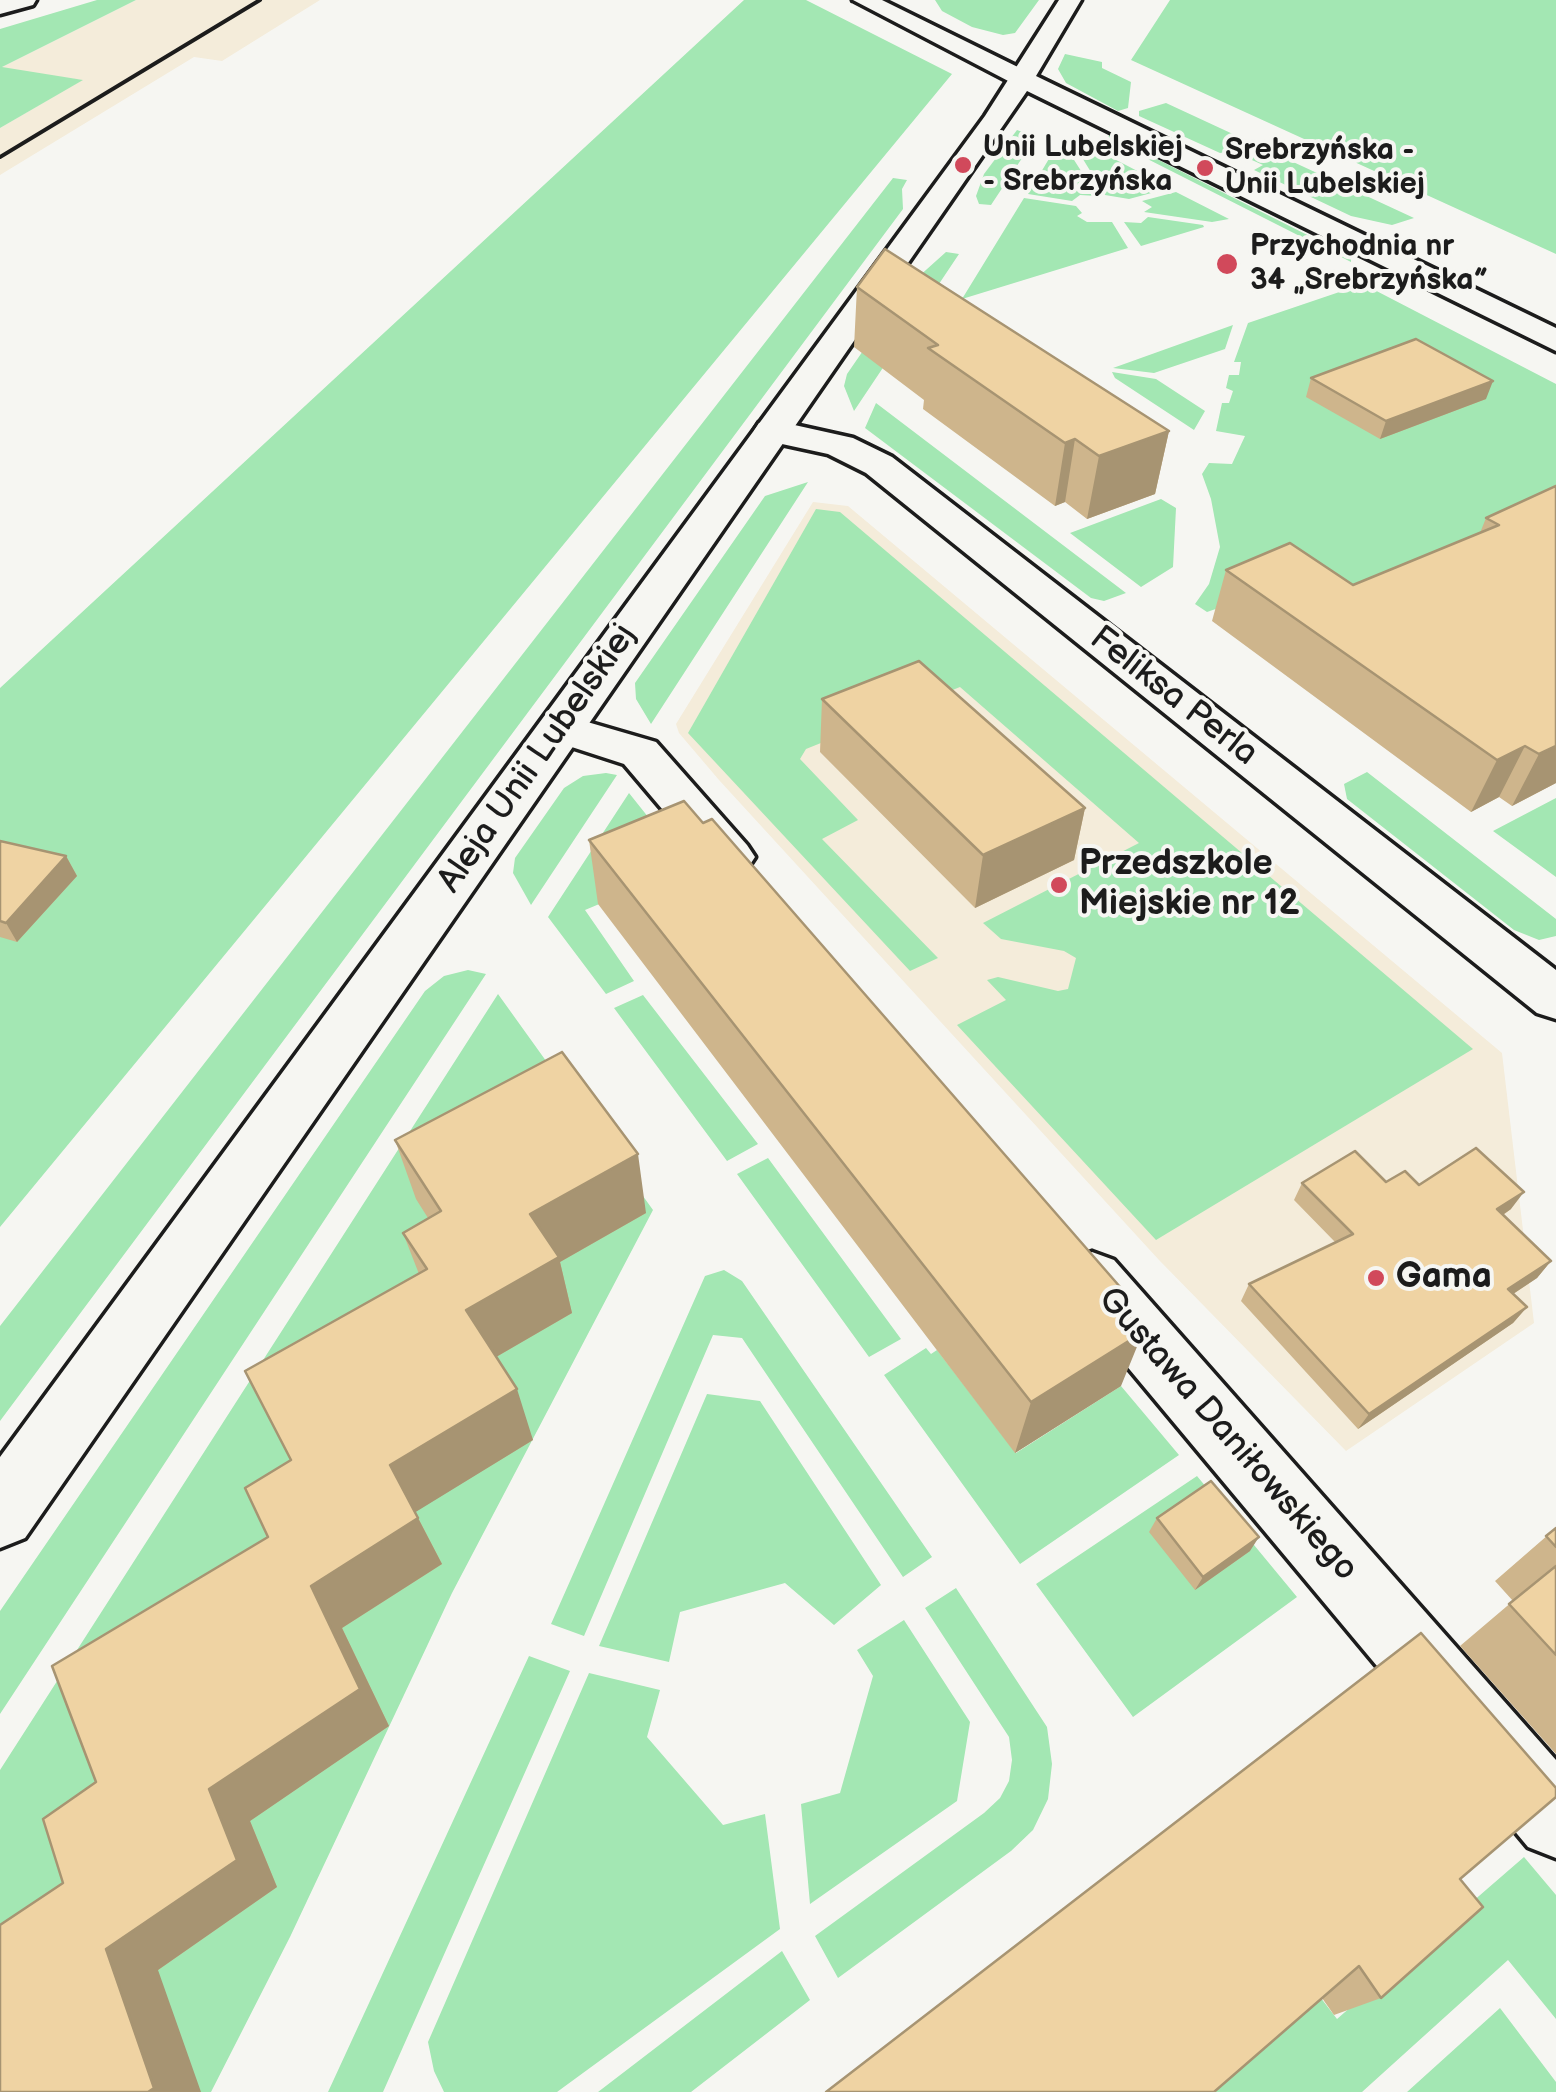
<!DOCTYPE html>
<meta charset="utf-8">
<style>
body{margin:0}
canvas{display:block;background:#f6f6f2}
</style>
<canvas width="1556" height="2092"></canvas>
<script>
const context = document.querySelector('canvas').getContext('2d');
context.lineJoin = 'round';
function fill(path, color) {
  context.fillStyle = color;
  context.fill(path, 'evenodd');
}
function toPath(rows) {
  const path = new Path2D();
  for (const r of rows) {
    path.moveTo(r[0], r[1]);
    for (let i = 2; i < r.length; i += 2) path.lineTo(r[i], r[i + 1]);
  }
  return path;
}
function trace(path, color, width, dash) {
  context.strokeStyle = color;
  context.lineWidth = width;
  context.lineCap = dash ? 'butt' : 'round';
  context.setLineDash(dash || []);
  context.stroke(path);
}
function write(font, color, halo, rows, align = 'center') {
  context.font = font + ' "Balsamiq Sans",sans-serif';
  context.lineWidth = 8;
  context.setLineDash([]);
  context.textBaseline = 'middle';
  context.strokeStyle = halo;
  context.fillStyle = color;
  for (const [text, x, y, turn = 0] of rows) {
    context.save();
    context.translate(x, y);
    context.rotate((+turn || 0) * Math.PI / 180);
    context.textAlign = isNaN(turn) ? turn : align;
    if (halo) context.strokeText(text, 0, 0);
    context.fillText(text, 0, 0);
    context.restore();
  }
}
fill(toPath([
 [136,0,320,0,222,61,194,57,0,175,0,128,82,80,0,68],
 [813,502,848,506,1502,1053,1534,1323,1346,1451,1159,1260,719,780,679,733,676,724]
]), '#f4ecda');
fill(toPath([
 [97,0,136,0,2,67,83,80,0,128,0,29],
 [744,0,806,0,952,74,0,1227,0,688],
 [935,0,1039,0,1015,33,1003,35,972,27,942,11],
 [1170,0,1556,0,1556,254,1131,60],
 [1065,54,1102,62,1102,68,1131,82,1128,108,1118,111,1066,83,1058,69],
 [1166,103,1414,218,1392,225,1351,216,1254,170,1263,165,1232,151,1220,153,1139,116,1139,111],
 [1017,130,1036,137,991,205,979,204,976,196,984,174],
 [1109,135,1351,257,1351,262,1108,139],
 [1097,150,1170,188,1129,199,1105,195,1078,151],
 [1053,152,1069,152,1097,196,1080,195,1072,201,1028,194],
 [893,178,907,180,902,189,903,209,0,1421,0,1326],
 [1176,192,1229,219,1212,222,1144,212,1152,207,1142,201],
 [1024,198,1076,206,1082,213,1077,216,1087,222,1112,222,1128,248,962,299],
 [1148,217,1203,225,1204,227,1141,246,1124,222,1141,223],
 [946,252,959,254,854,411,844,386,847,374,907,287],
 [1363,284,1556,384,1556,591,1233,603,1207,612,1195,604,1209,584,1220,547,1211,499,1202,474,1209,463,1232,464,1245,436,1216,431,1222,403,1229,403,1233,391,1226,388,1229,375,1239,375,1241,362,1234,362,1248,323],
 [1233,325,1225,349,1154,373,1113,368],
 [1112,372,1156,379,1205,411,1194,430,1115,378],
 [876,403,1126,593,1104,601,1091,598,865,428],
 [808,482,651,724,636,699,635,683,765,496],
 [1161,499,1176,508,1173,567,1141,587,1070,533],
 [816,509,840,512,1473,1049,1156,1240,957,1025,1006,1000,987,980,998,977,1058,991,1068,989,1076,958,1064,951,1001,939,983,923,1139,843,960,687,806,749,800,759,858,820,822,839,938,958,910,971,688,733],
 [1367,772,1556,919,1556,936,1539,940,1514,930,1347,799,1344,784],
 [606,773,617,775,531,905,513,873,515,858,564,788,583,776],
 [629,793,688,867,585,910,634,981,606,994,548,917],
 [1556,798,1556,877,1493,831],
 [468,970,486,974,0,1714,0,1611,425,991,444,976],
 [498,994,653,1210,452,1593,290,1937,211,2092,0,2092,0,1770],
 [643,995,758,1144,727,1161,614,1008],
 [768,1158,901,1339,869,1357,737,1174],
 [724,1270,742,1281,932,1557,903,1577,742,1338,713,1335,584,1636,551,1624,705,1276],
 [926,1348,931,1354,937,1350,1016,1453,1121,1386,1179,1455,1020,1564,884,1375],
 [707,1394,760,1401,881,1585,834,1625,785,1583,680,1612,669,1662,599,1646],
 [1197,1476,1297,1597,1133,1717,1036,1584],
 [956,1588,1047,1727,1052,1764,1048,1799,1033,1830,1011,1851,838,1978,815,1936,984,1813,1000,1798,1009,1781,1012,1760,1009,1737,925,1608],
 [904,1620,970,1722,957,1801,810,1904,801,1804,840,1793,873,1676,857,1650],
 [529,1656,570,1671,383,2092,328,2092],
 [589,1673,660,1690,647,1737,723,1825,765,1814,780,1929,557,2092,444,2092,434,2071,428,2042],
 [1524,1857,1556,1895,1556,2019,1508,1960,1362,2092,1201,2092,1317,1993,1337,2019],
 [782,1951,810,2000,691,2092,598,2092],
 [1500,2008,1556,2082,1556,2092,1407,2092]
]), '#a3e7b3');
const minor = toPath([
 [853,0,882,0,1032,74,1036,79,1032,84,1014,84,853,0],
 [772,420,853,438,892,457,1556,970,1556,1019,1537,1013,866,473,828,454,759,439,754,431,759,423,772,420],
 [560,714,656,742,747,845,755,857,747,869,730,874,713,869,624,764,544,738,537,728,544,718,560,714],
 [1092,1252,1114,1260,1556,1760,1556,1858,1528,1847,1070,1298,1061,1279,1070,1260,1092,1252]
]);
const tertiary = toPath([
 [1059,0,1081,0,1036,76,1556,328,1556,351,1027,91,25,1538,0,1548,0,1457,985,116,1059,0]
]);
const primary = toPath([
 [0,0,36,0,33,5,0,14,0,0]
]);
trace(minor, '#1c1c1c', 7);
trace(tertiary, '#1c1c1c', 7);
trace(primary, '#1c1c1c', 7);
fill(minor, '#f6f6f2');
fill(tertiary, '#f6f6f2');
fill(primary, '#f6f6f2');
trace(toPath([
 [0,157,260,0]
]), '#1c1c1c', 4);
fill(toPath([
 [857,287,1169,431,1155,494,1087,519,1065,502,1055,506,923,409,924,400,854,347],
 [1311,378,1486,399,1380,439,1306,397],
 [1556,486,1556,783,1512,806,1499,797,1471,812,1212,621,1226,570,1353,585,1480,533,1486,518],
 [822,699,1085,808,1074,860,975,908,820,752],
 [589,840,1121,1288,1116,1300,1121,1386,1015,1453,598,904],
 [0,841,66,856,77,876,17,942,0,937],
 [395,1140,646,1213,560,1262,572,1313,496,1357,533,1440,415,1512,442,1564,342,1628,389,1726,250,1821,277,1887,158,1970,63,1883,96,1782,268,1537,291,1460,419,1274,403,1233,428,1218,416,1199],
 [1386,1182,1419,1185,1511,1209,1503,1215,1551,1261,1537,1278,1513,1294,1527,1307,1513,1323,1358,1429,1241,1301,1249,1284,1335,1242,1294,1200,1302,1183],
 [1157,1518,1250,1551,1195,1590,1149,1532],
 [1556,1528,1556,1754,1460,1646,1513,1601,1495,1581],
 [1460,1879,1381,1998,1334,2015,1322,1998]
]), '#ceb58c');
fill(toPath([
 [1493,381,1486,399,1380,439,1386,421],
 [1169,431,1155,494,1087,519,1099,456],
 [1075,439,1065,502,1055,506,1065,443],
 [1525,746,1499,797,1471,812,1497,760],
 [1556,746,1556,783,1512,806,1539,754],
 [1085,808,1074,860,975,908,983,855],
 [66,856,77,876,17,942,6,923],
 [638,1154,646,1213,560,1262,572,1313,484,1364,466,1310,530,1214],
 [1524,1192,1511,1209,1485,1227,1497,1209],
 [1551,1261,1537,1278,1495,1306,1508,1289],
 [1121,1288,1100,1343,1111,1294],
 [1527,1307,1513,1323,1358,1429,1369,1414],
 [1143,1332,1121,1386,1015,1453,1031,1402],
 [517,1389,533,1440,414,1513,390,1465],
 [418,1518,442,1564,342,1628,389,1726,250,1821,277,1887,158,1970,201,2092,148,2092,106,1949,209,1789,311,1586],
 [1259,1537,1250,1551,1195,1590,1203,1577]
]), '#a79472');
const building = toPath([
 [885,249,1169,431,1099,456,1075,439,1065,443,928,348,938,345,857,287,885,249],
 [1416,339,1493,381,1386,421,1311,378,1416,339],
 [1556,486,1556,746,1539,754,1525,746,1497,760,1226,570,1290,543,1353,585,1499,525,1486,518,1556,486],
 [919,661,1085,808,983,855,822,699,919,661],
 [684,801,703,823,712,819,1121,1288,1111,1294,1143,1332,1031,1402,589,840,684,801],
 [0,841,66,856,6,923,0,921,0,841],
 [562,1052,638,1154,530,1214,559,1257,466,1310,517,1389,390,1465,418,1518,311,1586,360,1689,209,1789,237,1860,106,1949,154,2088,148,2092,0,2092,0,1925,63,1883,43,1819,96,1782,52,1666,268,1537,245,1488,291,1460,245,1371,427,1269,403,1233,441,1211,395,1140,562,1052],
 [1476,1148,1524,1192,1497,1209,1551,1261,1508,1289,1527,1307,1369,1414,1249,1284,1353,1234,1302,1183,1355,1151,1386,1182,1405,1171,1419,1185,1476,1148],
 [1211,1481,1259,1537,1203,1577,1157,1518,1211,1481],
 [1556,1528,1556,1547,1546,1536,1556,1528],
 [1556,1566,1556,1655,1509,1604,1556,1566],
 [1421,1633,1556,1788,1556,1797,1460,1879,1483,1907,1381,1998,1359,1966,1214,2092,826,2092,1421,1633]
]);
fill(building, '#efd3a3');
trace(building, '#a79472', 2.5);
for (const [x, y, r, color] of [
 [963,165,10,"#d1495b"],
 [1205,168,10,"#d1495b"],
 [1227,264,12,"#d1495b"],
 [1059,885,10,"#d1495b"],
 [1376,1278,10,"#d1495b"]
]) {
  const dot = new Path2D();
  dot.arc(x, y, r, 0, 2 * Math.PI);
  context.fillStyle = color;
  context.fill(dot);
  trace(dot, '#f6f6f2', 4);
}
write('bold 30px', '#1c1c1c', '#f6f6f2', [
 ["Unii Lubelskiej",983,148],
 ["- Srebrzyńska",983,182],
 ["Srebrzyńska -",1225,151],
 ["Unii Lubelskiej",1225,185],
 ["Przychodnia nr",1250,247],
 ["34 „Srebrzyńska”",1250,281]
], 'left');
write('35px', '#1c1c1c', '#f6f6f2', [
 ["Feliksa Perla",1173,697,38],
 ["Aleja Unii Lubelskiej",538,759,-55],
 ["Gustawa Daniłowskiego",1227,1435,49]
]);
write('bold 35px', '#1c1c1c', '#f6f6f2', [
 ["Przedszkole",1079,865],
 ["Miejskie nr 12",1079,905],
 ["Gama",1396,1278]
], 'left');
</script>
